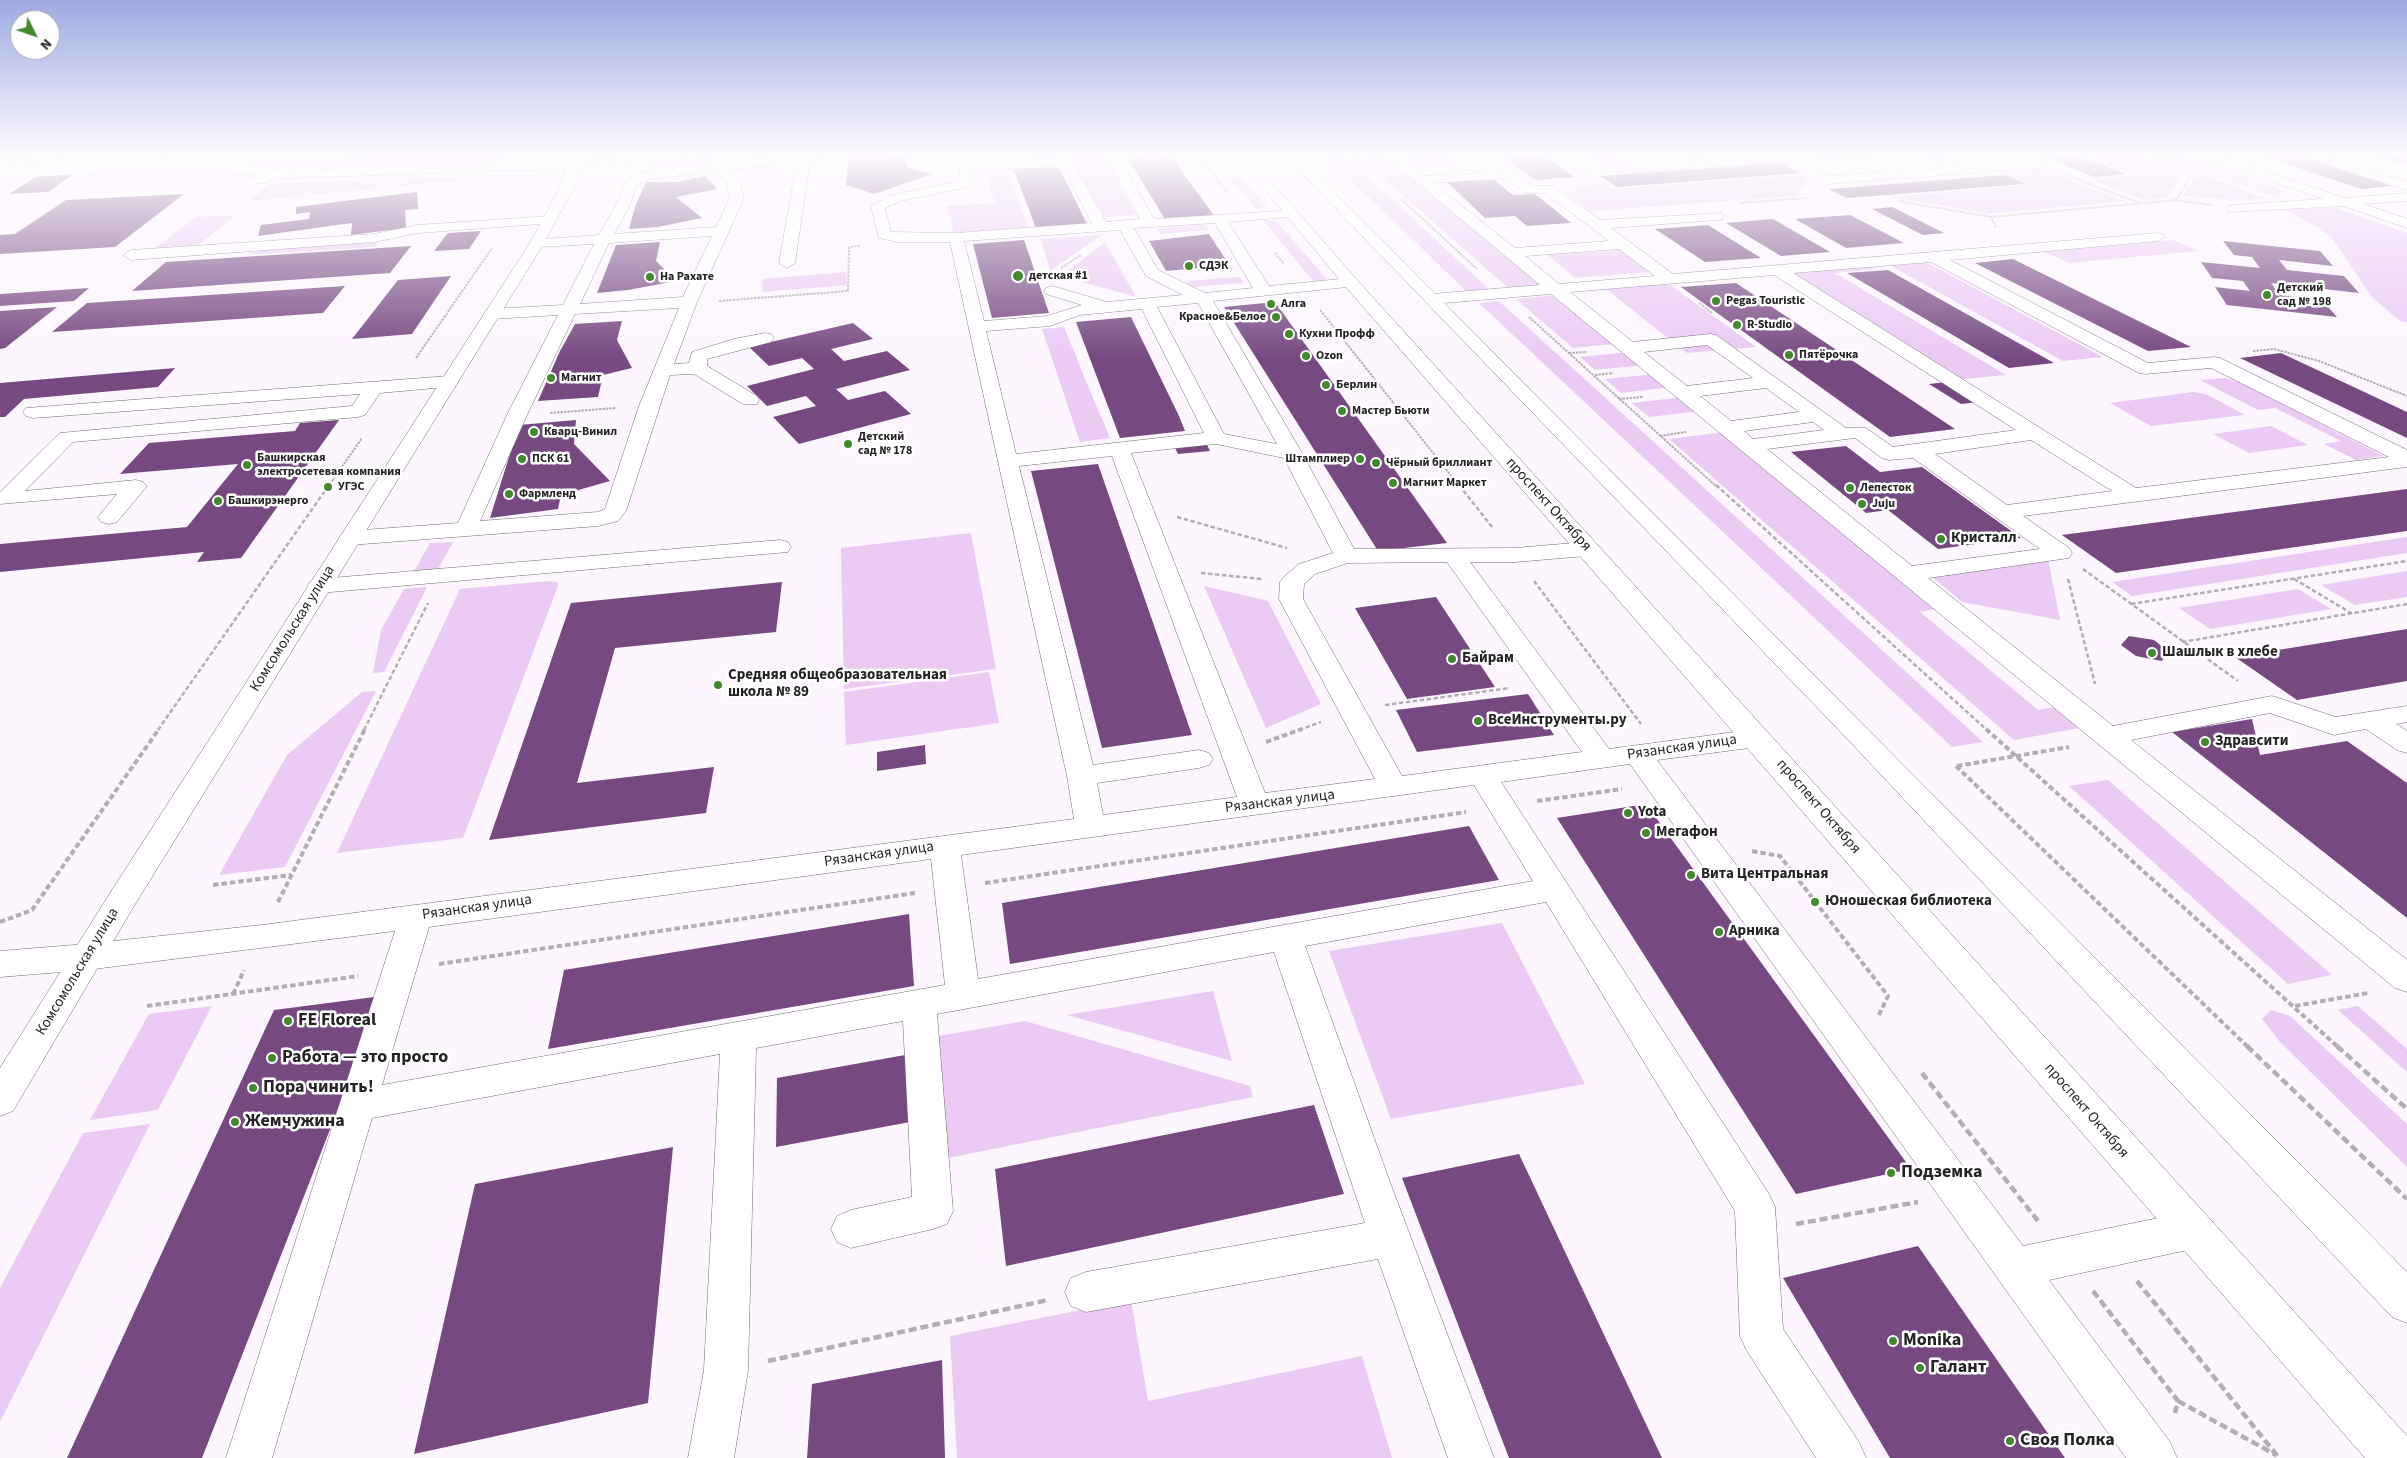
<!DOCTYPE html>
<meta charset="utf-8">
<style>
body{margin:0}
#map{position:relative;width:2407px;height:1458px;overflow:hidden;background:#fdf6fe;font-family:"Source Sans 3",sans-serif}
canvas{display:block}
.north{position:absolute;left:10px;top:10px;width:50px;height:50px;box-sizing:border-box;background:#fff;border:1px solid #a8a7a9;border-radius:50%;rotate:131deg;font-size:14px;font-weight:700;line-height:20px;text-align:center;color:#262327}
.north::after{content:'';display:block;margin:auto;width:18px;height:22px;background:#43892e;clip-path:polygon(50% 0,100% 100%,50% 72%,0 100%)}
</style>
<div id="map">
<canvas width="2407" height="1458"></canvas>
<div class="north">N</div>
</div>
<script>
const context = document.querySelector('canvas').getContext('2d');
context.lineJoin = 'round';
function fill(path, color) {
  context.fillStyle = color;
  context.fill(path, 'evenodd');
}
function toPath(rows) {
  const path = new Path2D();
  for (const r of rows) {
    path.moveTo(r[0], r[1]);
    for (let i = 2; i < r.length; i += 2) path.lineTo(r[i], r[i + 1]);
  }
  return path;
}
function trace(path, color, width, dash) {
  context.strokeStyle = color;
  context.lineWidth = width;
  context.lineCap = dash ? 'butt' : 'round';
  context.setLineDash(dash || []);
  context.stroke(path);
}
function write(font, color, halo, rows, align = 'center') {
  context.font = font + ' "Source Sans 3",sans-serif';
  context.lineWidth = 5;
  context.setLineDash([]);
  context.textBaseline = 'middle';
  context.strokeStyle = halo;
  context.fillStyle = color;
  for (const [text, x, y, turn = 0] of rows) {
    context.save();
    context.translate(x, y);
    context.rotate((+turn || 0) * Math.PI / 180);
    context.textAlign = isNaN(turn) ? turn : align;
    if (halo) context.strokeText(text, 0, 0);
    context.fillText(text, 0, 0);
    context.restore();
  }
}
fill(toPath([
 [383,155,511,155,508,161,355,168,297,168,247,162],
 [709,155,732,155,709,161,651,168,650,166],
 [1039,155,1103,155,1136,215,1104,217,1071,158,1041,159],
 [1325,155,1344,155,1489,289,1466,291],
 [1381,155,1397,168,1374,169,1359,156],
 [1403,155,1447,155,1460,164,1419,167],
 [1584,155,1618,155,1631,163,1600,165],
 [1917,155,1998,155,2001,156,1931,161],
 [2082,155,2142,155,2186,171,2166,198,2144,200,2092,179,2137,175],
 [2157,155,2182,155,2294,194,2273,196],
 [770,165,766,184,740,170,741,169],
 [173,167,261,177,255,180,247,181,134,172,88,176,93,172],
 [2038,167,2125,201,1988,214,1891,197,2029,185,1997,171],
 [1006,170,1029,229,954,235,947,206,995,203,984,171],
 [1407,173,1541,285,1508,288,1380,175],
 [2198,173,2267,199,2235,201,2204,197,2183,196],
 [520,174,518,178,442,182,249,201,269,184],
 [1801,175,1809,179,1797,196,1591,211,1563,191,1601,182,1611,189],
 [1241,177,1267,207,1256,209,1229,178],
 [2334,207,2407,233,2407,322,2400,321,2372,297,2332,238,2317,227,2285,210],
 [236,215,197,246,155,248,196,217],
 [1262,219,1276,221,1327,279,1325,281,1314,282],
 [1206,225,1209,230,1160,234,1157,228],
 [1102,235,1050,271,1041,239],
 [2173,240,2199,251,2069,263,2045,252],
 [363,241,377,243,376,247,246,255,273,247],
 [1105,242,1136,297,1061,276],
 [1620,250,1649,272,1575,278,1548,255],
 [1926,262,2103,357,2063,361,1891,266],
 [1869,265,1877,269,1835,273,2006,375,1963,379,1790,272],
 [846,272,847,285,762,292,763,279],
 [1240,277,1244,283,1190,287,1187,281],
 [1669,284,1756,347,1687,353,1606,289],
 [1557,295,1616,344,1573,348,1516,299],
 [1499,301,1983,742,1952,747,1479,303],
 [1064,327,1088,386,1110,438,1080,442,1042,329],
 [1629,352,1644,365,1595,370,1580,357],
 [1655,374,1672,387,1621,393,1605,379],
 [2225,378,2239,382,2383,456,2356,460,2324,444,2341,441,2275,408,2258,410,2200,380],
 [2193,392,2206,394,2245,415,2151,426,2110,403],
 [1684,397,1701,411,1649,417,1632,403],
 [2271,426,2308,445,2249,453,2213,434],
 [1724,432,1941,608,1920,612,2038,710,2060,706,2085,727,2014,740,1669,439],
 [971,533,996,669,844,689,841,548],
 [2407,537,2407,553,2132,596,2112,582],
 [453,542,437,571,413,573,430,543],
 [2048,559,2060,620,1962,602,1929,574],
 [2407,571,2407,597,2355,605,2321,585],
 [549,581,557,582,558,586,463,838,337,853,460,589],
 [1204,586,1268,601,1321,704,1266,728],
 [427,587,384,672,373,673,381,630,404,589],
 [2298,589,2331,609,2210,629,2179,608],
 [989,672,999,723,846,745,844,692],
 [376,691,285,867,219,875,287,755,362,692],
 [2108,780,2332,975,2288,984,2069,786],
 [1502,923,1585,1084,1391,1119,1329,951],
 [1213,991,1232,1061,1067,1015],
 [212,1006,158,1110,90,1120,149,1014],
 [2358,1006,2407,1049,2407,1072,2338,1010],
 [2271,1010,2290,1016,2407,1124,2407,1167,2280,1042,2262,1019],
 [1025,1021,1250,1086,1253,1097,948,1158,933,1037],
 [150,1124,0,1422,0,1288,83,1133],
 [1131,1300,1148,1401,1362,1356,1392,1458,957,1458,950,1336]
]), '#ebcaf4');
fill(toPath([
 [863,155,905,156,908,168,932,174,874,194,846,185,848,158],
 [1126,155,1170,155,1215,217,1166,221],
 [1500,155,1541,155,1575,177,1536,180],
 [1816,155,1869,155,1874,157,1828,160],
 [2039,155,2075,155,2126,174,2094,177],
 [2260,155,2295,155,2392,186,2361,189],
 [2375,155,2407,155,2407,165],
 [1781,163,1801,173,1617,187,1600,176],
 [1058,165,1087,224,1036,228,1013,168],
 [74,174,48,192,9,194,36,177],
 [2005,175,2026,184,1847,198,1828,189],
 [705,176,717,189,676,197,702,218,658,227,629,229,635,207,646,182,678,182],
 [1494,180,1513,195,1535,194,1571,223,1527,226,1515,216,1485,218,1447,182],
 [417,192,418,209,405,210,406,228,351,235,352,223,258,236,261,225,309,219,310,212,296,214,296,207],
 [184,194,115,247,0,254,0,235,15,234,66,200],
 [1892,207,1944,233,1923,235,1872,209],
 [1850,215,1904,243,1846,248,1795,219],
 [1773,219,1830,252,1781,256,1726,223],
 [1708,225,1761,258,1705,262,1655,229],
 [481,231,469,249,434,251,448,233],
 [1209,234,1232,269,1199,271,1198,268,1166,271,1149,241],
 [1024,240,1049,313,992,318,973,244],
 [2223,241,2320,251,2333,266,2279,260,2287,270,2344,276,2359,293,2271,283,2280,295,2322,300,2337,317,2227,305,2215,287,2250,291,2243,281,2212,278,2201,262,2260,268,2252,257,2234,255],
 [660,242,656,261,676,281,628,290,597,293,616,245],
 [411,246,390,273,132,291,166,262],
 [2013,259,2191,347,2148,351,1975,263],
 [1888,270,2054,363,2009,368,1847,273],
 [451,276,412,334,352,339,398,280],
 [1736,283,1955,429,1890,437,1681,287],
 [345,286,323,313,52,332,87,303],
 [89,288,74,301,0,306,0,294],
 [1275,302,1447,543,1378,551,1224,307],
 [57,307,5,348,0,349,0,311],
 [1131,317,1179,416,1185,431,1120,438,1076,322],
 [622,321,617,340,632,368,603,375,598,397,538,401,560,351,575,324],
 [853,323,873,339,831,349,844,361,887,351,910,370,836,389,848,400,885,391,911,414,799,444,773,417,816,406,806,396,767,406,747,386,814,369,802,358,769,366,749,347],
 [2281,353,2407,412,2407,438,2240,358],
 [175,368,158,387,24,399,5,417,0,417,0,383],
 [1947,382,1979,402,1961,404,1929,384],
 [339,420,241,558,197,562,204,552,0,572,0,544,187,527,238,464,120,474,149,443,295,431,300,423],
 [576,420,574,444,610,481,561,495,558,509,490,518,519,425],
 [1206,443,1210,451,1178,454,1174,446],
 [1846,446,1880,472,1922,467,2021,538,1938,549,1888,510,1866,513,1791,452],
 [1098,464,1192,735,1102,748,1031,471],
 [2407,489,2407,531,2116,573,2062,535],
 [782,582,776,632,615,648,577,783,714,767,706,813,489,840,571,603],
 [1436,597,1495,687,1407,699,1355,608],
 [2407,629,2407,681,2297,700,2235,657],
 [2129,636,2154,640,2168,651,2162,661,2136,656,2121,645],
 [1528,694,1554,735,1417,752,1396,710],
 [2252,719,2260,755,2347,741,2407,783,2407,918,2172,732],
 [925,745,926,764,877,771,877,752],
 [1646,804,1911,1169,1796,1194,1557,818],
 [1469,826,1499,880,1010,964,1002,903],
 [909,914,914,986,548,1049,564,970],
 [382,996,202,1458,67,1458,274,1010],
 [905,1055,910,1122,776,1147,777,1078],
 [1314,1105,1344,1194,1006,1266,995,1169],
 [673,1147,648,1403,414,1454,475,1184],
 [1519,1154,1662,1458,1509,1458,1402,1178],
 [1918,1246,2065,1458,1890,1458,1783,1278],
 [942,1360,945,1458,807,1458,812,1384]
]), '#764981');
const minor = toPath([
 [795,155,831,155,829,158,810,160,795,263,787,268,779,263,797,162,728,170,740,182,744,198,697,302,674,364,689,363,692,352,734,339,765,333,771,334,774,338,771,342,707,359,707,366,757,396,759,400,757,404,743,404,694,374,670,375,626,511,618,521,598,526,350,545,342,543,339,538,342,533,350,531,458,523,507,415,558,315,492,319,486,318,484,314,486,310,492,309,563,305,594,244,537,247,532,246,530,243,532,240,599,235,617,203,626,180,642,172,795,155],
 [715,171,727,183,730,198,716,227,614,234,631,203,637,185,650,179,715,171],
 [712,236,683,297,580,304,609,243,712,236],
 [679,308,639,406,605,509,598,512,480,521,527,415,575,314,679,308],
 [953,155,965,155,970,164,1050,159,1073,163,1106,222,1140,219,1105,155,1117,155,1154,219,1295,210,1297,213,1290,217,1228,222,1269,286,1351,278,1357,280,1359,283,1357,286,1213,301,1302,453,1354,549,1515,548,1586,542,1594,544,1597,549,1594,554,1586,556,1515,562,1470,562,1609,749,1757,729,1767,732,1771,738,1767,744,1757,747,1657,760,2023,1246,2192,1211,2206,1217,2212,1230,2206,1243,2192,1249,2049,1280,2170,1442,2177,1458,2126,1458,1630,764,1501,782,1769,1194,1775,1207,1783,1329,1859,1442,1866,1458,1816,1458,1747,1351,1740,1336,1735,1211,1546,902,1305,946,1391,1185,1494,1458,1448,1458,1378,1259,1086,1312,1071,1306,1065,1292,1071,1278,1086,1272,1365,1223,1274,952,937,1014,953,1211,947,1224,933,1229,851,1248,837,1242,831,1229,837,1216,851,1210,912,1197,903,1021,756,1048,748,1370,734,1458,688,1458,704,1370,720,1054,372,1118,272,1458,226,1458,395,931,86,970,0,977,0,951,86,944,262,925,1074,819,1067,776,950,242,897,242,879,238,871,206,892,195,959,181,960,168,953,155],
 [1050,167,1063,169,1092,223,956,233,891,232,885,208,901,201,969,187,974,180,973,171,1050,167],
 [1215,223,1253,288,1205,293,1158,270,1134,228,1215,223],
 [1120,230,1146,276,1183,295,1107,302,1052,286,1046,288,1044,291,1046,294,1082,305,1047,316,984,321,964,241,1120,230],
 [1198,303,1277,444,1224,434,1157,307,1198,303],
 [1142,309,1204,433,1016,454,986,331,1050,326,1080,315,1142,309],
 [1216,444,1284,458,1333,553,1299,564,1284,577,1280,582,1279,599,1375,779,1265,793,1131,453,1216,444],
 [1112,456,1237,797,1103,815,1097,783,1199,768,1209,765,1213,759,1209,753,1199,750,1093,765,1019,466,1112,456],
 [1447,562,1582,752,1402,776,1303,599,1304,584,1315,574,1348,563,1447,562],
 [1474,785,1533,881,978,979,961,855,1474,785],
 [931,859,945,985,382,1085,429,927,931,859],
 [1384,155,1397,155,1424,176,1514,171,1533,186,1553,186,1600,220,1722,213,1724,216,1722,219,1717,220,1611,228,1673,274,2158,233,2163,234,2165,237,2158,241,1950,260,2148,363,2214,357,2220,358,2407,450,2407,467,2023,516,2069,548,2072,553,2069,558,1928,578,2113,726,2272,696,2336,717,2407,706,2407,722,2396,724,2407,731,2407,753,2397,750,2366,729,2334,735,2270,713,2131,740,2407,960,2407,992,2395,988,1551,294,1432,304,1426,302,1424,299,1426,296,1432,294,1540,285,1384,155],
 [1506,178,1525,193,1545,193,1609,241,1515,248,1433,183,1506,178],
 [1619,249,1655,276,1559,284,1525,256,1619,249],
 [1931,262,2139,373,2145,374,2211,368,2389,457,2136,488,1793,273,1931,262],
 [1774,275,2016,430,1893,447,1866,428,1846,428,1716,335,1710,334,1633,342,1570,292,1774,275],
 [1707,345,1753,378,1687,386,1644,352,1707,345],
 [1766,388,1799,412,1731,421,1700,396,1766,388],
 [1813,422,1824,430,1753,439,1744,431,1813,422],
 [1855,438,1882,458,1889,460,1913,458,2040,549,1912,566,1767,449,1855,438],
 [2031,440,2112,491,2007,505,1935,454,2031,440],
 [1458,155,1471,155,1485,166,1479,170,1452,171,1451,168,1452,165,1467,163,1458,155],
 [1554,155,1568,155,1590,170,1589,173,1579,173,1554,155],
 [1765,155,1789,155,1830,176,1909,170,1882,158,1880,155,1895,155,1927,169,2021,162,2011,158,2009,155,2025,155,2045,164,2039,168,1828,184,1782,161,1613,173,1607,169,1613,165,1765,155],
 [2200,155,2217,155,2345,198,2407,193,2407,201,2364,204,2407,219,2407,228,2343,206,2229,212,2227,209,2229,206,2234,205,2323,199,2202,158,2200,155],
 [2305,155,2322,155,2407,182,2407,190,2307,158,2305,155],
 [273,169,279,173,278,176,267,183,257,183,255,180,257,177,273,169],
 [549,216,556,220,554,223,418,233,374,242,131,260,123,255,131,250,374,234,418,225,549,216],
 [449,376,456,378,458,382,456,386,380,393,365,415,358,417,73,442,25,491,136,480,143,482,147,486,117,522,109,524,101,522,98,517,117,494,0,504,0,492,60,433,352,406,360,394,33,418,26,416,23,412,26,408,449,376],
 [780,540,788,542,791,547,788,552,319,593,311,591,307,586,311,581,319,579,780,540]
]);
const major = toPath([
 [105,155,173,155,167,159,0,168,0,160,105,155],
 [213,155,226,155,219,162,222,164,287,170,569,161,572,155,584,155,582,161,662,155,691,155,685,159,651,164,580,168,572,191,544,243,134,906,13,1111,0,1116,0,1068,112,890,530,243,558,191,566,169,287,178,214,171,205,163,213,155],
 [1236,155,1248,155,1357,280,2407,1436,2407,1458,2365,1458,1345,286,1236,155],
 [1284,155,1297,155,2407,1272,2407,1323,2392,1317,1836,727,1284,155]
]);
trace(minor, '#726b74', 1);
trace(major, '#726b74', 1);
trace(toPath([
 [1197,155,1228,193],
 [1352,155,1368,169],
 [2150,155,2184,167],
 [2061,173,2139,203],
 [1401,199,1477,269],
 [2176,200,2193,173],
 [1898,201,1991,217],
 [1739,203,1807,198],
 [1996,227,1991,217,2176,200,2211,205],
 [1275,253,1284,264],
 [1061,268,1081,255],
 [719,301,848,291,849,247,861,246],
 [1699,303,1712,313],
 [1320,310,1460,487],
 [1529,317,1717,487],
 [2253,351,2274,349,2319,361,2407,396],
 [1569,353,1587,352],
 [416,358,492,248],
 [1595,375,1613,373],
 [1619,399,1643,397],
 [550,413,616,408],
 [1660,436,1686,432],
 [328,487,362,438]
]), '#b3adb4', 2, [2.5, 1]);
trace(toPath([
 [1459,485,1492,527],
 [1716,485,1987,730],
 [1177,517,1287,548],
 [2083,569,2238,681],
 [1201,573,1262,579],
 [2068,579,2095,684],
 [2294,579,2351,613],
 [1534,581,1641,724],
 [2131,604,2407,561],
 [2182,642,2407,604],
 [1385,705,1510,688],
 [158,730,329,485],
 [364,730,428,603],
 [1299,730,1321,722]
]), '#b3adb4', 2.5, [4.5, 2.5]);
trace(toPath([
 [1986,729,2338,1047],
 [1266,742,1302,729],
 [1956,766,2248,1047],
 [1957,766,2069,747],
 [1537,801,1622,789],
 [1752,851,1780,856,1888,996,1878,1017],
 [985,883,1466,812],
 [213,885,291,875],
 [278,902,365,729],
 [0,922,32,910,159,729],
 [439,964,915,893],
 [233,994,244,970],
 [147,1006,358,976],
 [2295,1006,2368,993]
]), '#b3adb4', 4, [5.5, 3]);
trace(toPath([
 [2247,1046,2407,1199],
 [2337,1046,2407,1109],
 [1922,1073,2038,1221],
 [1796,1224,1918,1202],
 [2137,1281,2279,1458],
 [2093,1291,2178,1401,2175,1413],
 [768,1361,1048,1300],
 [2178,1401,2276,1455]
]), '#b3adb4', 4.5, [8, 4]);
fill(minor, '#fff');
fill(major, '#fff');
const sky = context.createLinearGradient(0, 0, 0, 359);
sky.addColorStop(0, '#9daae2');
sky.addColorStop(0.43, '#fefbff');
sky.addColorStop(1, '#fefbff00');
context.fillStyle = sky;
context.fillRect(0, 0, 2407, 359);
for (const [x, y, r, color] of [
 [1189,266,5,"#43892e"],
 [1018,276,6,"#43892e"],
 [650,277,5,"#43892e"],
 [2267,295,5,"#43892e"],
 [1716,301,5,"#43892e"],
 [1271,304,5,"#43892e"],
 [1276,317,5,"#43892e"],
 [1737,325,5,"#43892e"],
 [1289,334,5,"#43892e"],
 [1789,355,5,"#43892e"],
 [1306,356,5,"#43892e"],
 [551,378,5,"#43892e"],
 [1326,385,5,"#43892e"],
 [1342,411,5,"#43892e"],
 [534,432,5,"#43892e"],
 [848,444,5,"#43892e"],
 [522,459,5,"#43892e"],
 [1360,459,5,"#43892e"],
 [1376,463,5,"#43892e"],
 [247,465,5,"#43892e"],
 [1393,483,5,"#43892e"],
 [328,487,5,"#43892e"],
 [1850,488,5,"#43892e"],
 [509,494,5,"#43892e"],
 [218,501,5,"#43892e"],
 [1862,504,5,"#43892e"],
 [1941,539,5,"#43892e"],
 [2152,653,5,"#43892e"],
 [1452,659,5,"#43892e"],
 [718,685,5,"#43892e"],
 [1478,721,5,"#43892e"],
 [2205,742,5,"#43892e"],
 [1628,813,5,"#43892e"],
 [1646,833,5,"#43892e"],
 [1691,875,5,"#43892e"],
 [1815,902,5,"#43892e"],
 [1719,932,5,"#43892e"],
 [288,1021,5,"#43892e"],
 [272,1058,5,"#43892e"],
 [253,1088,5,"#43892e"],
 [235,1122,5,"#43892e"],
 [1891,1173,5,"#43892e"],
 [1893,1341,5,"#43892e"],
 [1920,1368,5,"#43892e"],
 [2010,1441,5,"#43892e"]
]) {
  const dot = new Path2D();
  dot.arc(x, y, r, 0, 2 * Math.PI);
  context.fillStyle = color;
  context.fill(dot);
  trace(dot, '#fff', 2);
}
write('bold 12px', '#262327', '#fff', [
 ["СДЭК",1199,266],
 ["детская #1",1029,276],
 ["На Рахате",660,277],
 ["Детский",2277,288],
 ["сад № 198",2277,302],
 ["Pegas Touristic",1726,301],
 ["Алга",1281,304],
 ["Красное&Белое",1266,317,"right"],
 ["R-Studio",1747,325],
 ["Кухни Профф",1299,334],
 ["Пятёрочка",1799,355],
 ["Ozon",1316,356],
 ["Магнит",561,378],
 ["Берлин",1336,385],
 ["Мастер Бьюти",1352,411],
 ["Кварц-Винил",544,432],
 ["Детский",858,437],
 ["сад № 178",858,451],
 ["Башкирская",257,458],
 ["электросетевая компания",257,472],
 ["ПСК 61",532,459],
 ["Штамплиер",1350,459,"right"],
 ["Чёрный бриллиант",1386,463],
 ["Магнит Маркет",1403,483],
 ["УГЭС",338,487],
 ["Лепесток",1860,488],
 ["Фармленд",519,494],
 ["Башкирэнерго",228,501],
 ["Juju",1872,504]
], 'left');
write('15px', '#262327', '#fff', [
 ["проспект Октября",1548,505,48],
 ["Комсомольская улица",293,629,-58],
 ["Рязанская улица",1682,748,-8],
 ["Рязанская улица",1280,802,-7],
 ["проспект Октября",1818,807,49],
 ["Рязанская улица",879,855,-8],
 ["Рязанская улица",477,908,-8],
 ["Комсомольская улица",78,972,-59],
 ["проспект Октября",2086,1111,49]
]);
write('bold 15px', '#262327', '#fff', [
 ["Кристалл",1951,539],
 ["Шашлык в хлебе",2162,653],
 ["Байрам",1462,659],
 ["Средняя общеобразовательная",728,676],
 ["школа № 89",728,693],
 ["ВсеИнструменты.ру",1488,721],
 ["Здравсити",2215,742],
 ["Yota",1638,813],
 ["Мегафон",1656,833],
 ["Вита Центральная",1701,875],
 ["Юношеская библиотека",1825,902],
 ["Арника",1729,932]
], 'left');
write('bold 18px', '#262327', '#fff', [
 ["FE Floreal",298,1021],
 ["Работа — это просто",282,1058],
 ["Пора чинить!",263,1088],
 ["Жемчужина",245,1122],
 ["Подземка",1901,1173],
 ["Monika",1903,1341],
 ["Галант",1930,1368],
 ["Своя Полка",2020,1441]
], 'left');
</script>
